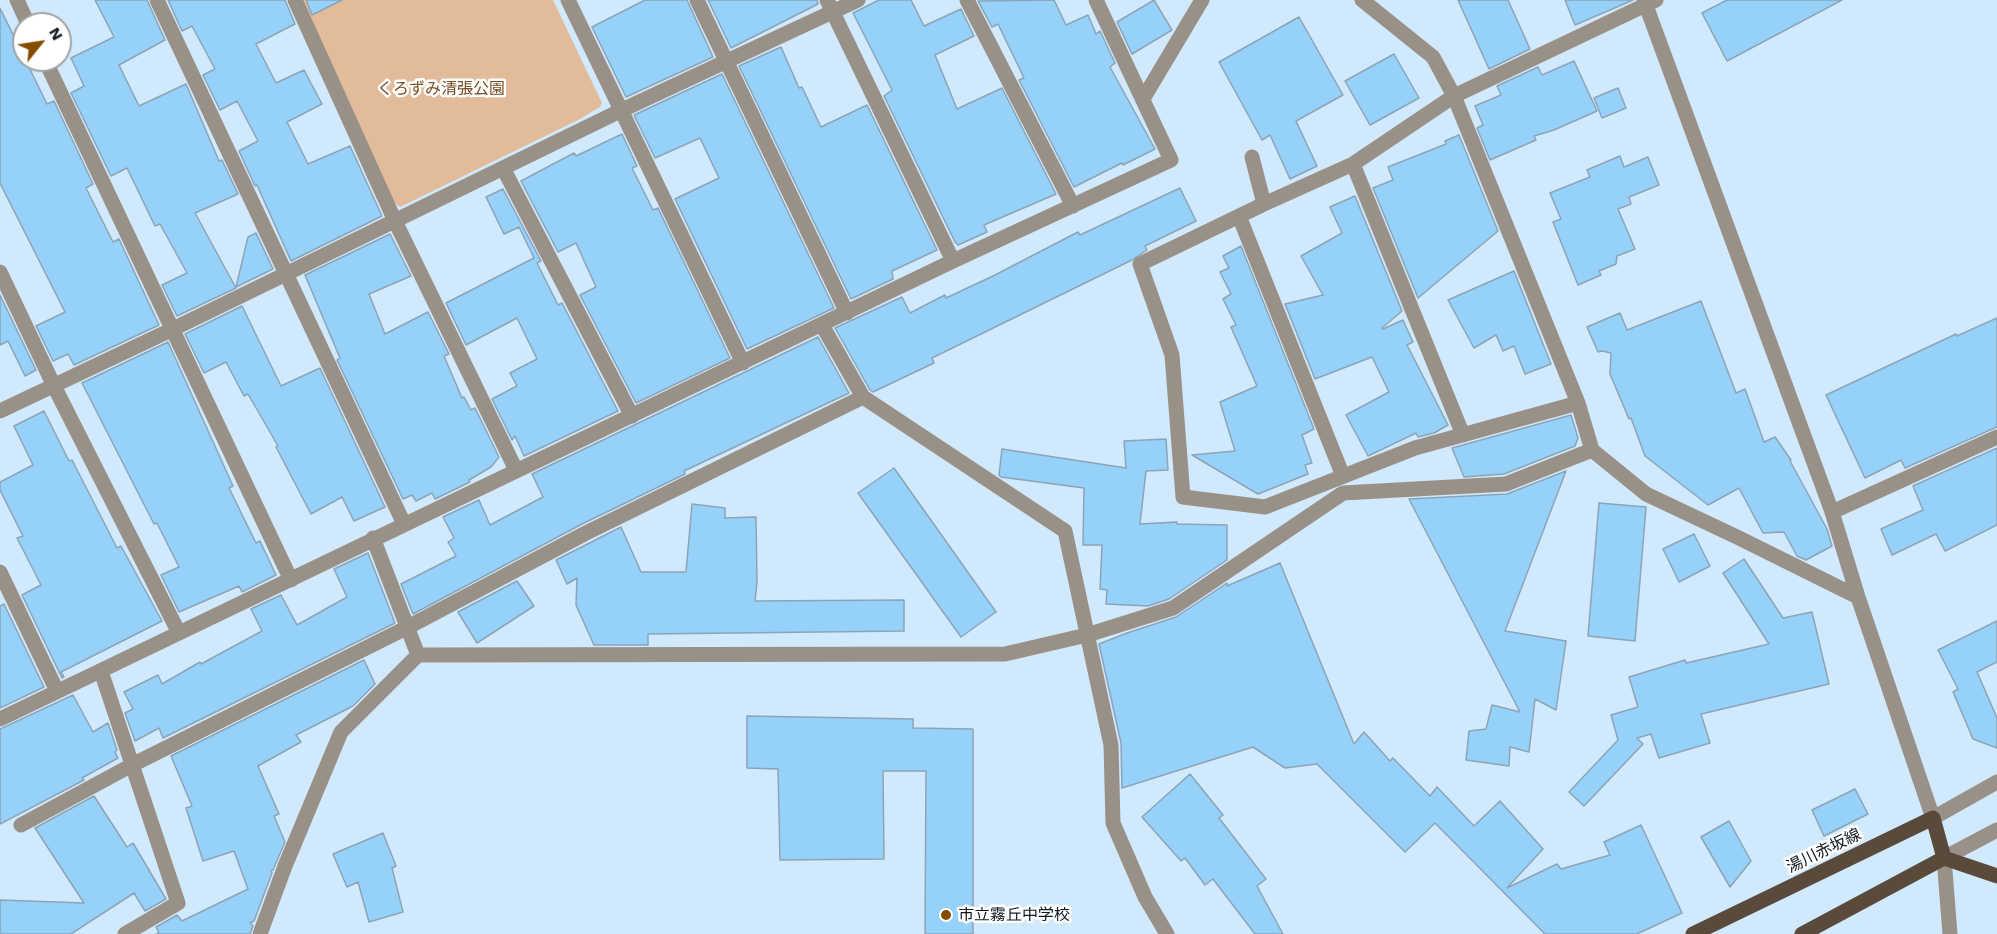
<!DOCTYPE html>
<meta charset="utf-8">
<style>
body{margin:0}
#map{position:relative;width:1997px;height:934px;overflow:hidden;background:#d0e9fc;font-family:"Work Sans",sans-serif}
canvas{display:block}
.north{position:absolute;left:12px;top:12px;width:60px;height:60px;box-sizing:border-box;background:#fff;border:2px solid #9fa3a6;border-radius:50%;rotate:60deg;font-size:16px;font-weight:700;line-height:24px;text-align:center;color:#101920}
.north::after{content:'';display:block;margin:auto;width:21px;height:27px;background:#844c00;clip-path:polygon(50% 0,100% 100%,50% 72%,0 100%)}
</style>
<div id="map">
<canvas width="1997" height="934"></canvas>
<div class="north">N</div>
</div>
<script>
const context = document.querySelector('canvas').getContext('2d');
context.lineJoin = 'round';
function fill(path, color) {
  context.fillStyle = color;
  context.fill(path, 'evenodd');
}
function toPath(rows) {
  const path = new Path2D();
  for (const r of rows) {
    path.moveTo(r[0], r[1]);
    for (let i = 2; i < r.length; i += 2) path.lineTo(r[i], r[i + 1]);
  }
  return path;
}
function trace(path, color, width, dash) {
  context.strokeStyle = color;
  context.lineWidth = width;
  context.lineCap = dash ? 'butt' : 'round';
  context.setLineDash(dash || []);
  context.stroke(path);
}
function write(font, color, halo, rows, align = 'center') {
  context.font = font + ' "Work Sans","Noto Sans JP",sans-serif';
  context.lineWidth = 5;
  context.setLineDash([]);
  context.textBaseline = 'middle';
  context.strokeStyle = halo;
  context.fillStyle = color;
  for (const [text, x, y, turn = 0] of rows) {
    context.save();
    context.translate(x, y);
    context.rotate((+turn || 0) * Math.PI / 180);
    context.textAlign = isNaN(turn) ? turn : align;
    if (halo) context.strokeText(text, 0, 0);
    context.fillText(text, 0, 0);
    context.restore();
  }
}
fill(toPath([
 [302,0,553,0,602,103,600,107,578,120,400,207,393,202]
]), '#e2bc9a');
const building = toPath([
 [95,0,147,0,165,40,119,65,139,106,186,84,219,161,222,160,238,194,195,213,236,288,177,316,162,285,187,273,160,224,155,226,127,168,111,176,71,93,84,86,71,58,114,37,95,0],
 [168,0,285,0,295,24,256,44,276,83,304,70,322,104,287,122,308,164,350,146,382,216,291,261,257,185,255,186,239,151,258,141,237,101,220,110,203,75,215,69,192,26,182,31,168,0],
 [306,0,342,0,312,15,306,0],
 [645,0,687,0,713,57,626,97,592,27,645,0],
 [708,0,817,0,818,4,731,48,708,0],
 [879,0,911,0,924,26,961,9,974,36,935,55,957,109,1002,88,1056,194,984,225,987,232,958,245,955,242,884,96,892,90,853,13,879,0],
 [1054,0,1066,25,1088,15,1096,34,1100,31,1115,63,1110,67,1155,149,1123,165,1122,163,1074,187,1019,80,1024,78,998,24,992,27,978,1,1054,0],
 [1154,0,1172,30,1132,54,1117,22,1154,0],
 [1458,0,1508,0,1530,49,1489,69,1458,0],
 [1565,0,1633,0,1575,25,1565,0],
 [1727,0,1842,0,1727,61,1702,13,1727,0],
 [0,8,47,104,54,101,93,184,86,188,113,242,119,239,159,325,74,365,68,354,53,361,36,326,65,312,0,183,0,8],
 [1299,17,1343,95,1296,121,1317,166,1290,179,1270,135,1262,140,1219,62,1299,17],
 [781,47,799,88,802,87,821,127,867,105,937,250,892,271,893,279,851,299,739,66,781,47],
 [1394,54,1419,98,1370,125,1345,81,1394,54],
 [1574,61,1597,111,1554,130,1534,136,1536,140,1490,160,1477,128,1483,125,1475,106,1501,95,1497,86,1538,67,1542,75,1574,61],
 [722,74,834,308,747,349,675,199,719,178,700,138,655,158,634,115,722,74],
 [1618,88,1626,108,1602,118,1594,98,1618,88],
 [622,134,637,166,632,168,653,210,658,208,730,358,636,403,580,295,596,287,576,243,558,252,521,181,574,153,576,156,622,134],
 [1459,135,1498,231,1418,298,1373,188,1393,180,1388,167,1446,144,1445,141,1459,135],
 [1620,156,1624,167,1648,157,1659,185,1629,197,1631,204,1618,209,1635,249,1617,256,1616,264,1599,271,1601,275,1578,285,1553,222,1561,219,1550,193,1590,177,1587,170,1620,156],
 [1180,188,1196,221,1145,246,1147,250,1132,260,932,358,934,363,873,392,870,390,835,328,902,297,910,313,945,295,946,298,993,276,1078,232,1080,235,1180,188],
 [503,189,541,261,537,263,558,305,562,303,618,411,524,456,515,436,512,440,492,399,517,386,510,373,537,359,517,318,466,345,446,303,534,258,519,227,504,234,486,197,503,189],
 [1355,196,1402,311,1382,328,1383,329,1403,320,1413,342,1407,345,1448,425,1434,433,1418,437,1416,433,1368,456,1346,415,1389,392,1372,357,1315,379,1285,304,1323,295,1301,256,1342,233,1330,207,1355,196],
 [256,233,273,269,236,287,248,237,256,233],
 [390,234,411,276,369,294,385,334,428,312,449,354,444,356,462,398,464,397,471,410,475,408,499,457,491,467,469,480,470,482,435,499,432,493,416,501,412,495,403,499,337,360,340,358,305,275,390,234],
 [1241,246,1314,429,1302,435,1312,463,1305,465,1308,474,1258,494,1192,455,1235,451,1220,402,1257,386,1231,327,1236,325,1223,299,1231,294,1220,272,1229,268,1223,256,1241,246],
 [1514,271,1551,364,1525,374,1514,346,1503,351,1496,335,1474,348,1448,300,1514,271],
 [0,295,36,370,25,376,8,341,0,345,0,295],
 [1701,301,1736,393,1745,389,1764,442,1775,437,1791,460,1790,461,1827,529,1832,546,1806,560,1797,556,1784,532,1763,533,1739,488,1708,505,1645,456,1631,418,1629,419,1610,374,1611,353,1602,351,1598,352,1587,327,1620,313,1627,330,1701,301],
 [242,306,281,386,320,368,385,507,354,521,342,497,311,514,276,447,278,446,248,394,244,396,226,362,204,373,185,334,242,306],
 [1997,318,1997,427,1905,468,1901,460,1865,478,1826,395,1956,334,1957,336,1997,318],
 [818,337,849,393,684,471,685,474,582,524,413,614,401,584,456,556,448,542,454,538,443,517,479,500,490,525,543,497,532,474,818,337],
 [168,342,233,486,229,488,256,543,260,541,276,575,242,592,239,586,179,612,161,575,179,567,157,523,154,524,82,383,168,342],
 [44,411,69,461,72,460,117,548,121,546,162,621,61,672,64,677,62,678,22,595,41,585,17,538,23,536,0,490,0,482,33,465,14,426,44,411],
 [1571,415,1578,438,1575,446,1504,474,1464,477,1452,448,1571,415],
 [1166,439,1168,470,1146,471,1140,524,1177,522,1177,524,1227,525,1227,560,1169,599,1148,606,1106,604,1107,590,1100,589,1102,545,1083,545,1084,488,1001,477,999,475,1002,449,1126,468,1124,441,1166,439],
 [1997,448,1997,525,1945,551,1936,534,1892,555,1881,529,1923,510,1913,486,1997,448],
 [894,468,996,612,961,637,858,493,894,468],
 [1566,471,1505,631,1566,641,1556,710,1535,699,1529,752,1510,747,1509,766,1466,760,1469,731,1486,729,1492,705,1520,712,1409,499,1507,494,1566,471],
 [1599,503,1646,507,1635,641,1588,636,1599,503],
 [692,504,725,508,725,518,756,517,757,582,755,601,904,600,904,631,648,634,648,645,594,645,576,605,577,578,567,584,556,560,621,527,641,572,686,572,692,504],
 [1694,534,1710,566,1679,582,1663,549,1694,534],
 [368,553,395,623,163,738,159,728,135,741,125,713,133,709,124,692,158,675,162,684,200,662,201,664,262,631,251,609,281,595,297,625,347,597,334,569,368,553],
 [1744,559,1783,618,1812,612,1829,684,1701,714,1710,743,1659,758,1651,734,1637,738,1643,744,1584,806,1569,792,1618,740,1611,715,1638,707,1629,677,1685,660,1686,663,1769,644,1723,573,1744,559],
 [1280,563,1354,744,1364,732,1390,761,1393,758,1430,796,1437,787,1474,826,1500,801,1543,849,1507,888,1557,864,1561,869,1610,855,1604,842,1641,825,1682,913,1637,934,1545,934,1435,823,1405,852,1317,764,1285,768,1253,747,1122,788,1121,743,1099,644,1127,633,1176,617,1227,583,1227,586,1280,563],
 [517,581,534,606,477,643,458,612,517,581],
 [4,604,44,687,0,708,0,606,4,604],
 [1997,621,1997,662,1977,672,1997,718,1997,748,1973,739,1953,692,1958,689,1938,650,1997,621],
 [364,660,375,684,353,706,296,735,301,742,258,766,279,814,274,816,285,842,273,870,271,871,272,873,254,921,250,923,253,926,250,934,156,934,159,933,156,927,177,915,182,921,248,889,234,851,203,861,186,808,192,806,171,756,364,660],
 [73,695,93,732,108,723,117,750,115,752,118,758,82,778,84,780,0,824,0,729,73,695],
 [747,716,913,719,913,728,973,729,973,934,925,934,926,771,883,771,884,859,780,860,778,769,747,768,747,716],
 [1190,774,1223,815,1219,818,1266,879,1257,886,1283,934,1255,934,1213,879,1205,885,1185,858,1181,861,1142,817,1190,774],
 [1855,789,1868,814,1824,836,1812,810,1855,789],
 [94,796,127,847,133,843,166,899,145,911,134,893,71,934,0,934,0,900,84,903,35,828,94,796],
 [1729,821,1751,861,1730,887,1701,837,1729,821],
 [383,833,396,866,392,868,403,912,369,922,358,882,347,887,333,854,383,833]
]);
fill(building, '#96d1f9');
trace(building, '#8ca4b6', 1.5);
trace(toPath([
 [17,0,28,24],
 [157,0,404,524],
 [295,0,395,221,516,470],
 [568,0,743,363],
 [697,0,847,313],
 [827,0,953,261],
 [967,0,1073,206],
 [1362,0,1433,57,1454,96,1578,403,1592,450,1646,494,1737,537,1858,597],
 [1644,0,1832,512,1858,597,1933,818,1997,782],
 [45,60,291,580],
 [1143,99,1202,0],
 [1252,157,1264,204,1353,164,1454,96,1656,0],
 [1353,164,1463,435],
 [503,168,632,416],
 [1264,204,1140,264,1172,355,1183,497,1265,507,1415,448,1578,403],
 [1239,216,1343,476],
 [0,272,54,386,179,633],
 [822,325,863,397,1065,531,1111,745,1113,823,1145,897,1167,934],
 [0,411,173,329,622,110,858,0],
 [1832,512,1997,437],
 [373,538,418,655],
 [0,572,57,691],
 [101,671,178,903,125,934],
 [0,719,953,261,1171,160,1096,0],
 [21,825,132,765,408,627,586,533,863,397],
 [260,934,285,866,341,732,418,655,1005,654,1087,635,1173,608,1343,493,1506,484,1592,450],
 [1950,934,1944,858,1997,830]
]), '#999087', 15);
trace(toPath([
 [1693,934,1933,818,1944,858],
 [1802,934,1944,858,1997,876]
]), '#5a4a3c', 15);
for (const [x, y, r, color] of [
 [946,915,6,"#844c00"]
]) {
  const dot = new Path2D();
  dot.arc(x, y, r, 0, 2 * Math.PI);
  context.fillStyle = color;
  context.fill(dot);
  trace(dot, '#fff', 2);
}
write('16px', '#764c22', '#fff', [
 ["くろずみ清張公園",441,89]
]);
write('16px', '#101920', '#fff', [
 ["湯川赤坂線",1824,851,-26]
]);
write('16px', '#101920', '#fff', [
 ["市立霧丘中学校",958,915]
], 'left');
</script>
